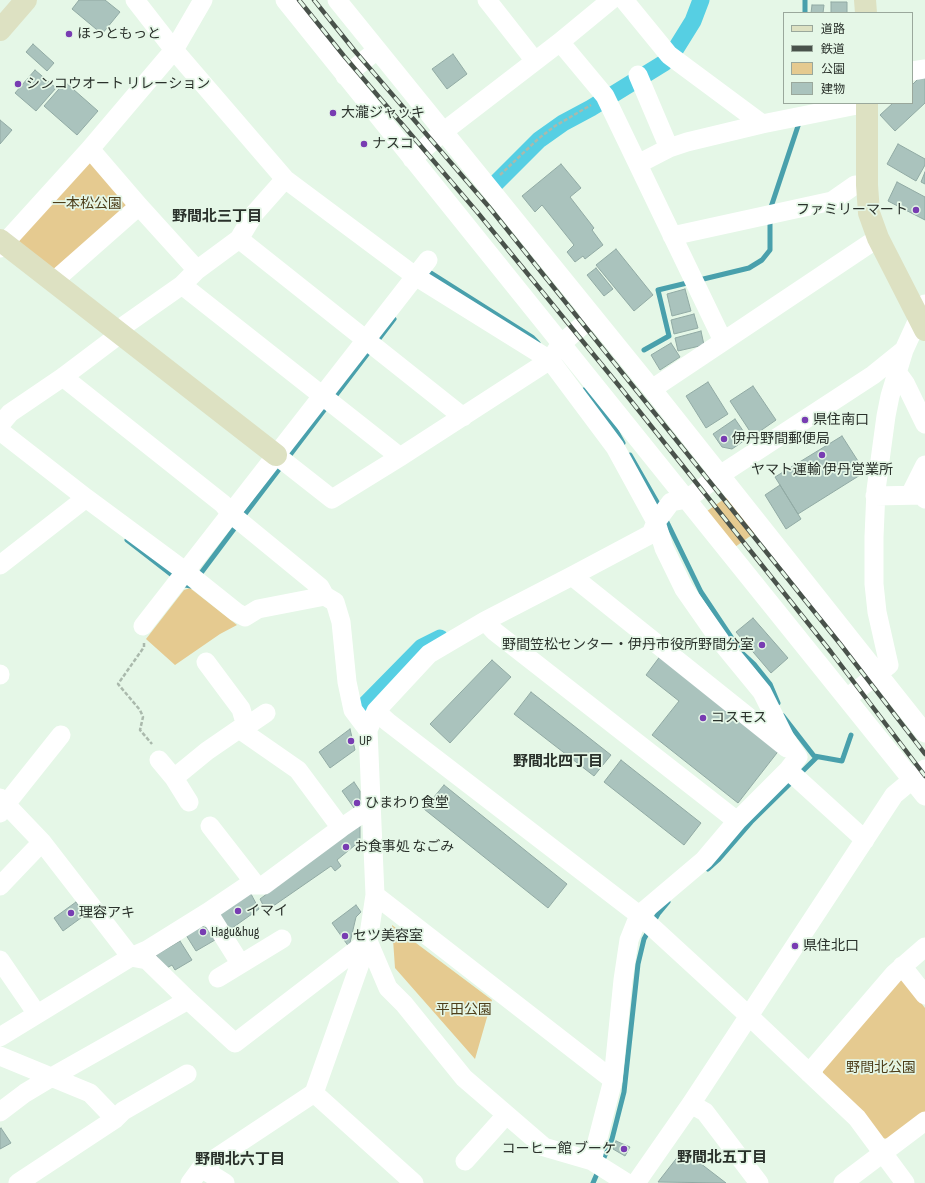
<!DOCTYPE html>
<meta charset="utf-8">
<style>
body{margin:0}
#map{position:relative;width:925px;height:1183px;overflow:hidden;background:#e5f7e7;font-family:"Sofia Sans Condensed","Noto Sans JP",sans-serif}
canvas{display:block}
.legend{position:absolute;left:783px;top:12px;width:130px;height:92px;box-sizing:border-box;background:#e5f7e7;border:1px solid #9aa89c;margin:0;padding:5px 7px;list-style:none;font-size:12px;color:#2a312b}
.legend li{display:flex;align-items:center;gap:8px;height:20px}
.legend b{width:20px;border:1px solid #9aa89c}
</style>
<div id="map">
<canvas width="925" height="1183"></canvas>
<ul class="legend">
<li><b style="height:5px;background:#dde1c2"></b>道路</li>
<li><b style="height:5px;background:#49524b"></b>鉄道</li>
<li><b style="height:11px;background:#e5ca90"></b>公園</li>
<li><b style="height:11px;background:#aac3bd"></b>建物</li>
</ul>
</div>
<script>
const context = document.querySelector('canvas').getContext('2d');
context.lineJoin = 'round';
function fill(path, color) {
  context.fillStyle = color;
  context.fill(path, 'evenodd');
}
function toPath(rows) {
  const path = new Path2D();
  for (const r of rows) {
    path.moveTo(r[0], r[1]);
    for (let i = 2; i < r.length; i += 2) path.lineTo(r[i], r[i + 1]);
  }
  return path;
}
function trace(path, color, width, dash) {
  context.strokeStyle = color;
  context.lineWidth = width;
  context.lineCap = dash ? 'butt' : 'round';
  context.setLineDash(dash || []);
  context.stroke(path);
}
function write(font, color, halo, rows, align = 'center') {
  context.font = font + ' "Sofia Sans Condensed","Noto Sans JP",sans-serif';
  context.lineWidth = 3.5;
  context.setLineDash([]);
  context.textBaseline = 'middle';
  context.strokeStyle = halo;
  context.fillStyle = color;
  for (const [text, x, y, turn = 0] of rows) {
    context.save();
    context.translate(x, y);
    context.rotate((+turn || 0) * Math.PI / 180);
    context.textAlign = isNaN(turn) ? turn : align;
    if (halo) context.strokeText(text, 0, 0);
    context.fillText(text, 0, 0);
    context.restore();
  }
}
fill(toPath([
 [91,160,129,204,53,270,17,241],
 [727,497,756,532,735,547,707,511],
 [190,588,237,625,220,634,175,665,146,639,184,590],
 [392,925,492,1000,475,1059,395,968],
 [903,980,925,1008,925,1113,890,1139,881,1138,823,1074,823,1067,896,981]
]), '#e5ca90');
trace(toPath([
 [805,0,805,13],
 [770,210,800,120],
 [426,279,431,273,532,337,538,343],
 [644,350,669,336,658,290,749,268,762,260,770,250,770,218],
 [584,390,613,425,623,443],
 [333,399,394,319],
 [630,455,661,509],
 [242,518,328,405],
 [665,518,701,592,741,652,754,664,770,684,778,703],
 [127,540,185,585,191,586,193,584],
 [198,577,237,525],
 [783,716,814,756,842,761,851,735],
 [708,869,718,860,751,822,817,757],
 [653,923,658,914,668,902],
 [593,1183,612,1139,624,1092,638,964,644,939,649,930]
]), '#49a0ac', 5);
trace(toPath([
 [495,184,539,140,563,123,591,108,664,63,675,50,693,21,701,0],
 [362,708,422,647,440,638]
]), '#56cfe3', 17);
const building = toPath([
 [79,0,105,0,120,12,102,34,72,9,79,0],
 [831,2,847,2,847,13,831,13,831,2],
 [812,5,824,5,823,13,811,13,812,5],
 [33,44,54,63,47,71,26,52,33,44],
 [453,54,467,74,447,89,432,69,453,54],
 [35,70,56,88,36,111,15,93,35,70],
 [923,74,925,76,925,103,895,131,880,115,893,103,912,103,912,85,923,74],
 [65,82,98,111,77,135,44,106,65,82],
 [0,120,12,130,0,144,0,120],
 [898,144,925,159,925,165,916,181,887,164,898,144],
 [561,164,581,188,570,197,594,228,592,230,603,245,585,259,583,256,575,262,567,252,574,245,542,205,535,212,522,196,561,164],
 [925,172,925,184,921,182,925,172],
 [897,182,925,197,925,220,888,201,897,182],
 [616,249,653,295,634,311,596,265,616,249],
 [596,268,613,289,604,296,587,275,596,268],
 [685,289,691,311,672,316,667,294,685,289],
 [694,314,698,328,674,334,671,320,694,314],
 [701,331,704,345,678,351,675,338,701,331],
 [671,343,680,357,660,370,651,355,671,343],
 [708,382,728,414,706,428,686,396,708,382],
 [753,386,776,420,753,436,730,401,753,386],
 [735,419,748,438,732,449,722,447,713,434,735,419],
 [842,436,865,472,798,514,775,477,842,436],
 [780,485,801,519,786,529,765,495,780,485],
 [753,618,788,658,771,673,736,632,753,618],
 [661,655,780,749,738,803,652,735,679,701,646,675,661,655],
 [492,660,511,677,450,743,430,724,492,660],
 [531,692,611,755,594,776,514,714,531,692],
 [350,729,355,750,330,768,319,752,350,729],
 [621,760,701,823,684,845,604,782,621,760],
 [354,782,360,791,360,804,354,808,342,791,354,782],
 [444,785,567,884,548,908,424,809,444,785],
 [360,824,360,841,337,860,341,866,335,871,331,866,266,911,260,899,360,824],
 [251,894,259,909,228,931,219,918,221,913,251,894],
 [76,902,85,915,63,931,54,918,76,902],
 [356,905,361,912,356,917,349,947,332,923,356,905],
 [201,926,207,928,215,940,196,951,186,935,201,926],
 [180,941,192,960,175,970,172,965,165,969,156,955,180,941],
 [1,1128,11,1143,0,1149,0,1129,1,1128],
 [616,1141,630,1147,625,1156,613,1149,616,1141],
 [683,1150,726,1183,658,1182,683,1150]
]);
fill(building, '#aac3bd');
trace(building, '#91aaa4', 1);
trace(toPath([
 [500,175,538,139,555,126,591,105],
 [144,643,144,647,118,684,140,710,143,717,140,730,152,744]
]), '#aab9ac', 2.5, [4, 2]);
trace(toPath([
 [135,0,174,50,285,179,415,276,550,360,615,447,656,522,664,548,684,589,721,642,762,692,785,738,798,757,788,770,737,821,704,860,639,915,629,940,623,980,613,1080,592,1161],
 [285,0,925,796],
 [337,0,652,389,925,733],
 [487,0,535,61],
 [624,0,669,55,762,124],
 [560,42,605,96,723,341],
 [912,71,925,69],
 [638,75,669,148],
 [345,76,377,50],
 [90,149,139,206,197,270],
 [412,159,443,132,560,42,611,0],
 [638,164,669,148,687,142,762,124,867,103],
 [672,236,832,201,855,185,867,185],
 [239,239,463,417],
 [0,248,90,149,174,50,203,0],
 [54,281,139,206],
 [182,285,400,457],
 [897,372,905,383,925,424],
 [63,377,223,504,231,514,320,587,325,596],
 [652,389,878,238],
 [0,425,10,413,63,377,120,334,125,325,182,285,197,270,239,239,254,214,285,179],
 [0,431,86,498,186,572,236,612,245,617,258,609,325,596,335,602,341,622,347,682,353,710,368,730],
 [276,455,332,499,400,457,550,360,560,345,593,316],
 [910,495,925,465],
 [875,496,923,495,925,499],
 [0,565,86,498],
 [572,576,787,748],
 [485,621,494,631,737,821],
 [143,626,428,260],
 [206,662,241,709,245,723,243,732],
 [0,675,0,674],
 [847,698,889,665,877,612,874,584,874,537,876,490,886,416,890,396,904,350,925,304],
 [376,711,388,722,639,915,749,1016,857,1118,905,1183],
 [244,728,266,713],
 [159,760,174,778,207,751,239,729,298,770,341,828],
 [788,770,865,840],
 [174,778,189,802],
 [0,798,42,842,131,957,147,960,188,1000,235,1043,368,941],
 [0,813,6,804,61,735],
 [210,826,256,885],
 [0,886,42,842],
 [375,895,613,1080],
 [208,912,240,963],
 [368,941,388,988,404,1004,464,1078,544,1147,592,1161,627,1183],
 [0,960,37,1014],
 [902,966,925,995],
 [218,978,282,939],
 [0,1037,131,957,147,950,208,912,248,885,264,885,341,828,360,815,371,812],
 [0,1056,90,1093,115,1119],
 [809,1073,894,974,925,947],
 [314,1093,414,1183],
 [691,1104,705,1112,759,1183],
 [0,1112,25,1093,50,1078,188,1000],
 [465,1161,506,1115],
 [201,1168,225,1183],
 [18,1183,115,1119,123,1111,187,1074],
 [190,1183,201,1168,314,1093,368,941,375,895,368,730,376,711,429,654,485,621,572,576,651,534,656,522,671,502,687,499,720,475,873,375,904,350],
 [636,1183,691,1104,894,795,925,769],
 [843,1183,925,1121]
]), '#fff', 19);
trace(toPath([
 [865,0,866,13],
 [0,30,26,0],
 [867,103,867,185,869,213,878,238,925,330],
 [0,240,276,455]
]), '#dde1c2', 22);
const rail = toPath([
 [299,0,344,56,478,213,620,387,831,652,925,776],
 [314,0,354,50,489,207,841,645,925,754]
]);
trace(rail, '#49524b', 4.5);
trace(rail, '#e5f7e7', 3, [9]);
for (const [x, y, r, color] of [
 [69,34,4,"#783cb2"],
 [18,84,4,"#783cb2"],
 [333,113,4,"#783cb2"],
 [364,144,4,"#783cb2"],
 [916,210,4,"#783cb2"],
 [805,420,4,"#783cb2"],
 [724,439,4,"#783cb2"],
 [822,455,4,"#783cb2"],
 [762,645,4,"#783cb2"],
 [703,718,4,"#783cb2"],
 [351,741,4,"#783cb2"],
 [357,803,4,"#783cb2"],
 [346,847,4,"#783cb2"],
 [238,911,4,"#783cb2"],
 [71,913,4,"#783cb2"],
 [203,932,4,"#783cb2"],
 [345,936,4,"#783cb2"],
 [795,946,4,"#783cb2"],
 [624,1149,4,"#783cb2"]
]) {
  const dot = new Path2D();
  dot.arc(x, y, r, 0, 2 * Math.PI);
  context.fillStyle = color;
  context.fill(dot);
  trace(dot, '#e5f7e7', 1.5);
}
write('14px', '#2a312b', '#e5f7e7', [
 ["ほっともっと",77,34],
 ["シンコウオート リレーション",26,84],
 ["大瀧ジャッキ",341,113],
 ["ナスコ",372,144],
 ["ファミリーマート",908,210,"right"],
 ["県住南口",813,420],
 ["伊丹野間郵便局",732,439],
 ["ヤマト運輸 伊丹営業所",822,470,"center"],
 ["野間笠松センター・伊丹市役所野間分室",754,645,"right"],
 ["コスモス",711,718],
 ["UP",359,741],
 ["ひまわり食堂",365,803],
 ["お食事処 なごみ",354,847],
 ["イマイ",246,911],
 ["理容アキ",79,913],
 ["Hagu&hug",211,932],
 ["セツ美容室",353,936],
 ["県住北口",803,946],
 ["コーヒー館 ブーケ",616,1149,"right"]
], 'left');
write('14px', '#4d3e1a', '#e5f7e7', [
 ["一本松公園",87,204],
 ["平田公園",464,1010],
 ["野間北公園",881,1068]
]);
write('bold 15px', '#2a312b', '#e5f7e7', [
 ["野間北三丁目",217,217],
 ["野間北四丁目",558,762],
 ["野間北五丁目",722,1158],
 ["野間北六丁目",240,1160]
]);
</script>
